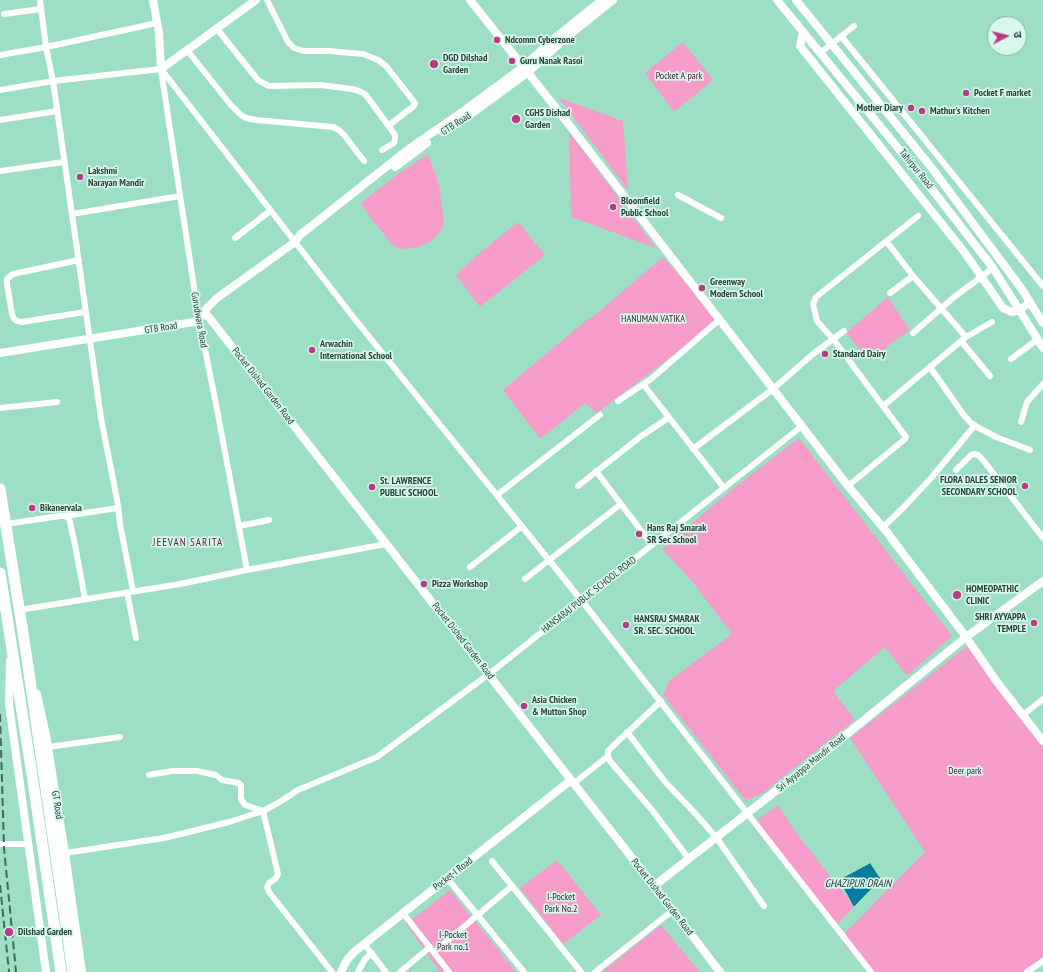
<!DOCTYPE html>
<meta charset="utf-8">
<style>
body{margin:0}
#map{position:relative;width:1043px;height:972px;overflow:hidden;background:#9cdfc4;font-family:"PT Sans Narrow","Noto Sans Devanagari",sans-serif}
canvas{display:block}
.north{position:absolute;left:987px;top:16px;width:40px;height:40px;box-sizing:border-box;background:#d7f8ea;border:1px solid #91b0a3;border-radius:50%;rotate:83deg;font-size:11px;font-weight:700;line-height:16px;text-align:center;color:#284338}
.north::after{content:'';display:block;margin:auto;width:14px;height:18px;background:#b93a87;clip-path:polygon(50% 0,100% 100%,50% 72%,0 100%)}
</style>
<div id="map">
<canvas width="1043" height="972"></canvas>
<div class="north">उ</div>
</div>
<script>
const context = document.querySelector('canvas').getContext('2d');
context.lineJoin = 'round';
function fill(path, color) {
  context.fillStyle = color;
  context.fill(path, 'evenodd');
}
function toPath(rows) {
  const path = new Path2D();
  for (const r of rows) {
    path.moveTo(r[0], r[1]);
    for (let i = 2; i < r.length; i += 2) path.lineTo(r[i], r[i + 1]);
  }
  return path;
}
function trace(path, color, width, dash) {
  context.strokeStyle = color;
  context.lineWidth = width;
  context.lineCap = dash ? 'butt' : 'round';
  context.setLineDash(dash || []);
  context.stroke(path);
}
function write(font, color, halo, rows, align = 'center') {
  context.font = font + ' "PT Sans Narrow",sans-serif';
  context.lineWidth = 3.5;
  context.setLineDash([]);
  context.textBaseline = 'middle';
  context.strokeStyle = halo;
  context.fillStyle = color;
  for (const [text, x, y, turn = 0] of rows) {
    context.save();
    context.translate(x, y);
    context.rotate((+turn || 0) * Math.PI / 180);
    context.textAlign = isNaN(turn) ? turn : align;
    if (halo) context.strokeText(text, 0, 0);
    context.fillText(text, 0, 0);
    context.restore();
  }
}
fill(toPath([
 [683,42,713,80,674,112,645,73],
 [559,98,623,121,628,190],
 [569,132,656,248,571,217],
 [428,154,439,185,444,224,439,233,429,243,414,248,403,249,394,247,369,216,361,203,399,173],
 [518,222,545,255,480,307,456,275,476,256],
 [663,257,719,320,597,413,585,403,540,439,503,390,589,318,590,319],
 [888,297,910,330,869,360,846,333],
 [799,438,952,636,907,676,885,647,833,691,855,720,763,793,746,801,663,695,669,681,732,634,691,580,662,549,736,486],
 [967,646,1043,746,1043,958,1024,972,868,972,844,944,847,936,845,933,925,852,850,738],
 [778,805,797,834,854,906,835,927,751,824],
 [557,860,601,915,563,944,520,888],
 [450,890,516,972,440,972,406,924],
 [661,925,700,972,602,972]
]), '#f59ccb');
const water = toPath([
 [870,864,880,879,854,906,840,880,870,864]
]);
fill(water, '#017ea2');
trace(water, '#0d6c82', 1);
trace(toPath([
 [40,0,46,47,53,81,101,418,118,505,120,524,133,591],
 [267,0,288,42,294,48,304,51,329,51,363,54,378,60,386,66,415,103,414,106,388,126],
 [4,14,41,9],
 [217,29,258,80,263,83,269,86,320,85,352,89,359,91,366,95,395,135,395,139,394,143,382,150],
 [841,36,1043,286],
 [187,50,230,104,241,115,246,118,256,120,333,127,339,130,344,135,364,161],
 [820,53,854,26],
 [0,55,46,47,157,23],
 [161,70,199,320,216,404,247,570],
 [0,90,53,81,161,69,354,318,582,601,871,972],
 [0,120,57,111],
 [0,171,64,162],
 [678,195,721,218],
 [72,214,180,196],
 [235,238,270,211],
 [887,242,913,276,966,337],
 [79,260,13,274,7,279,7,284,12,314,14,319,17,321,22,322,85,312],
 [890,293,913,276],
 [913,333,953,298,993,268],
 [961,341,990,376],
 [1011,359,1038,339],
 [930,367,963,414,971,423,979,428,996,437,1030,450],
 [643,384,724,488],
 [618,401,651,379,719,320],
 [883,406,966,337,992,322],
 [0,408,57,402],
 [1021,422,1027,402,1043,384],
 [693,449,773,389,813,354,844,331],
 [956,470,971,455,974,454,978,455,983,460,1043,538],
 [596,471,652,545],
 [578,486,640,437,668,418],
 [848,486,905,439,906,437,833,339,817,321,813,304,816,297,918,216],
 [497,495,600,415],
 [65,516,118,508],
 [6,524,60,516,65,516,69,518,75,545,85,599],
 [239,526,269,520],
 [883,527,903,508,932,477,975,425],
 [470,567,521,527],
 [525,579,621,504],
 [127,592,136,638],
 [19,610,180,584,247,570,386,544],
 [661,701,611,748,608,751,608,756,610,761,652,810,689,859],
 [1023,715,1043,699],
 [627,732,666,783,693,811,716,837,764,906],
 [48,747,120,737],
 [149,775,172,771,197,771,216,775,222,780,239,783,241,785,241,799,245,805,263,811,278,874,276,878,269,883,267,887,269,892,332,972],
 [573,784,608,756],
 [0,844,28,844],
 [65,853,164,838,229,822,263,811,278,803,298,790,377,757,489,674,802,426],
 [492,861,581,972],
 [447,878,524,972],
 [403,913,449,972],
 [364,944,386,972],
 [434,952,512,886],
 [358,972,365,959,372,953],
 [400,972,430,947],
 [595,972,672,911],
 [1027,972,1043,961]
]), '#fff', 6);
trace(toPath([
 [153,0,159,33,161,69],
 [470,0,560,113,848,486,886,531,966,637,997,682,1043,741],
 [777,0,938,197,993,268,1043,348],
 [796,0,931,167,1021,288,1043,323],
 [803,32,800,46,965,253,1003,308,1012,312,1020,310,1030,302],
 [161,69,256,0],
 [443,132,471,114,527,73,569,35,613,0],
 [395,167,427,143],
 [204,311,654,886,720,972],
 [0,353,194,322,199,320,208,307,217,298,295,242,300,235,410,148,465,110,523,67,556,37,602,0],
 [10,661,9,704,46,972],
 [37,694,46,735,65,853,82,972],
 [654,886,809,765,966,637,1043,581],
 [341,972,347,960,354,952,571,780]
]), '#fff', 8);
trace(toPath([
 [0,489,24,639,73,972],
 [0,573,32,775,61,972]
]), '#fff', 11);
trace(toPath([
 [0,714,4,848,16,972],
 [0,885,9,972]
]), '#456a5b', 2, [8, 4]);
for (const [x, y, r, color] of [
 [497,40,4,"#b93a87"],
 [512,61,4,"#b93a87"],
 [434,64,5,"#b93a87"],
 [966,93,4,"#b93a87"],
 [911,108,4,"#b93a87"],
 [922,111,4,"#b93a87"],
 [516,119,5,"#b93a87"],
 [80,177,4,"#b93a87"],
 [613,207,4,"#b93a87"],
 [702,288,4,"#b93a87"],
 [312,350,4,"#b93a87"],
 [825,354,4,"#b93a87"],
 [1025,486,4,"#b93a87"],
 [372,487,4,"#b93a87"],
 [32,508,4,"#b93a87"],
 [639,534,4,"#b93a87"],
 [424,584,4,"#b93a87"],
 [957,595,5,"#b93a87"],
 [1034,623,4,"#b93a87"],
 [626,625,4,"#b93a87"],
 [524,706,4,"#b93a87"],
 [9,932,5,"#b93a87"]
]) {
  const dot = new Path2D();
  dot.arc(x, y, r, 0, 2 * Math.PI);
  context.fillStyle = color;
  context.fill(dot);
  trace(dot, '#d7f8ea', 1.5);
}
write('bold 10px', '#284338', '#d7f8ea', [
 ["Ndcomm Cyberzone",505,40],
 ["DGD Dilshad",443,58],
 ["Garden",443,70],
 ["Guru Nanak Rasoi",520,61],
 ["Pocket F market",974,93],
 ["Mother Diary",903,108,"right"],
 ["Mathur's Kitchen",930,111],
 ["CGHS Dishad",525,113],
 ["Garden",525,125],
 ["Lakshmi",88,171],
 ["Narayan Mandir",88,183],
 ["Bloomfield",621,201],
 ["Public School",621,213],
 ["Greenway",710,282],
 ["Modern School",710,294],
 ["Arwachin",320,344],
 ["International School",320,356],
 ["Standard Dairy",833,354],
 ["FLORA DALES SENIOR",1017,480,"right"],
 ["SECONDARY SCHOOL",1017,492,"right"],
 ["St. LAWRENCE",380,481],
 ["PUBLIC SCHOOL",380,493],
 ["Bikanervala",40,508],
 ["Hans Raj Smarak",647,528],
 ["SR Sec School",647,540],
 ["Pizza Workshop",432,584],
 ["HOMEOPATHIC",966,589],
 ["CLINIC",966,601],
 ["SHRI AYYAPPA",1026,617,"right"],
 ["TEMPLE",1026,629,"right"],
 ["HANSRAJ SMARAK",634,619],
 ["SR. SEC. SCHOOL",634,631],
 ["Asia Chicken",532,700],
 ["& Mutton Shop",532,712],
 ["Dilshad Garden",18,932]
], 'left');
write('10px', '#4c1135', '#d7f8ea', [
 ["Pocket A park",679,76],
 ["HANUMAN VATIKA",653,319],
 ["Deer park",965,771],
 ["I-Pocket",561,897],
 ["Park No.2",561,909],
 ["I-Pocket",453,935],
 ["Park no.1",453,947]
]);
write('10px', '#284338', '#d7f8ea', [
 ["GTB Road",456,124,-33],
 ["Tahirpur Road",916,169,51],
 ["Gurudwara Road",199,320,80],
 ["GTB Road",161,328,-9],
 ["Pocket Dishad Garden Road",263,386,52],
 ["HANSARAJ PUBLIC SCHOOL ROAD",589,595,-38],
 ["Pocket Dishad Garden Road",463,641,52],
 ["Sri Ayyappa Mandir Road",811,763,-39],
 ["GT Road",57,805,81],
 ["Pocket-I Road",453,874,-38],
 ["Pocket Dishad Garden Road",662,897,52]
]);
context.letterSpacing = '1px';
write('11px', '#5f2246', '#d7f8ea', [
 ["JEEVAN SARITA",188,543]
]);
context.letterSpacing = '0px';
write('italic 11px', '#1c323b', '#d7f8ea', [
 ["GHAZIPUR DRAIN",858,884]
]);
</script>
